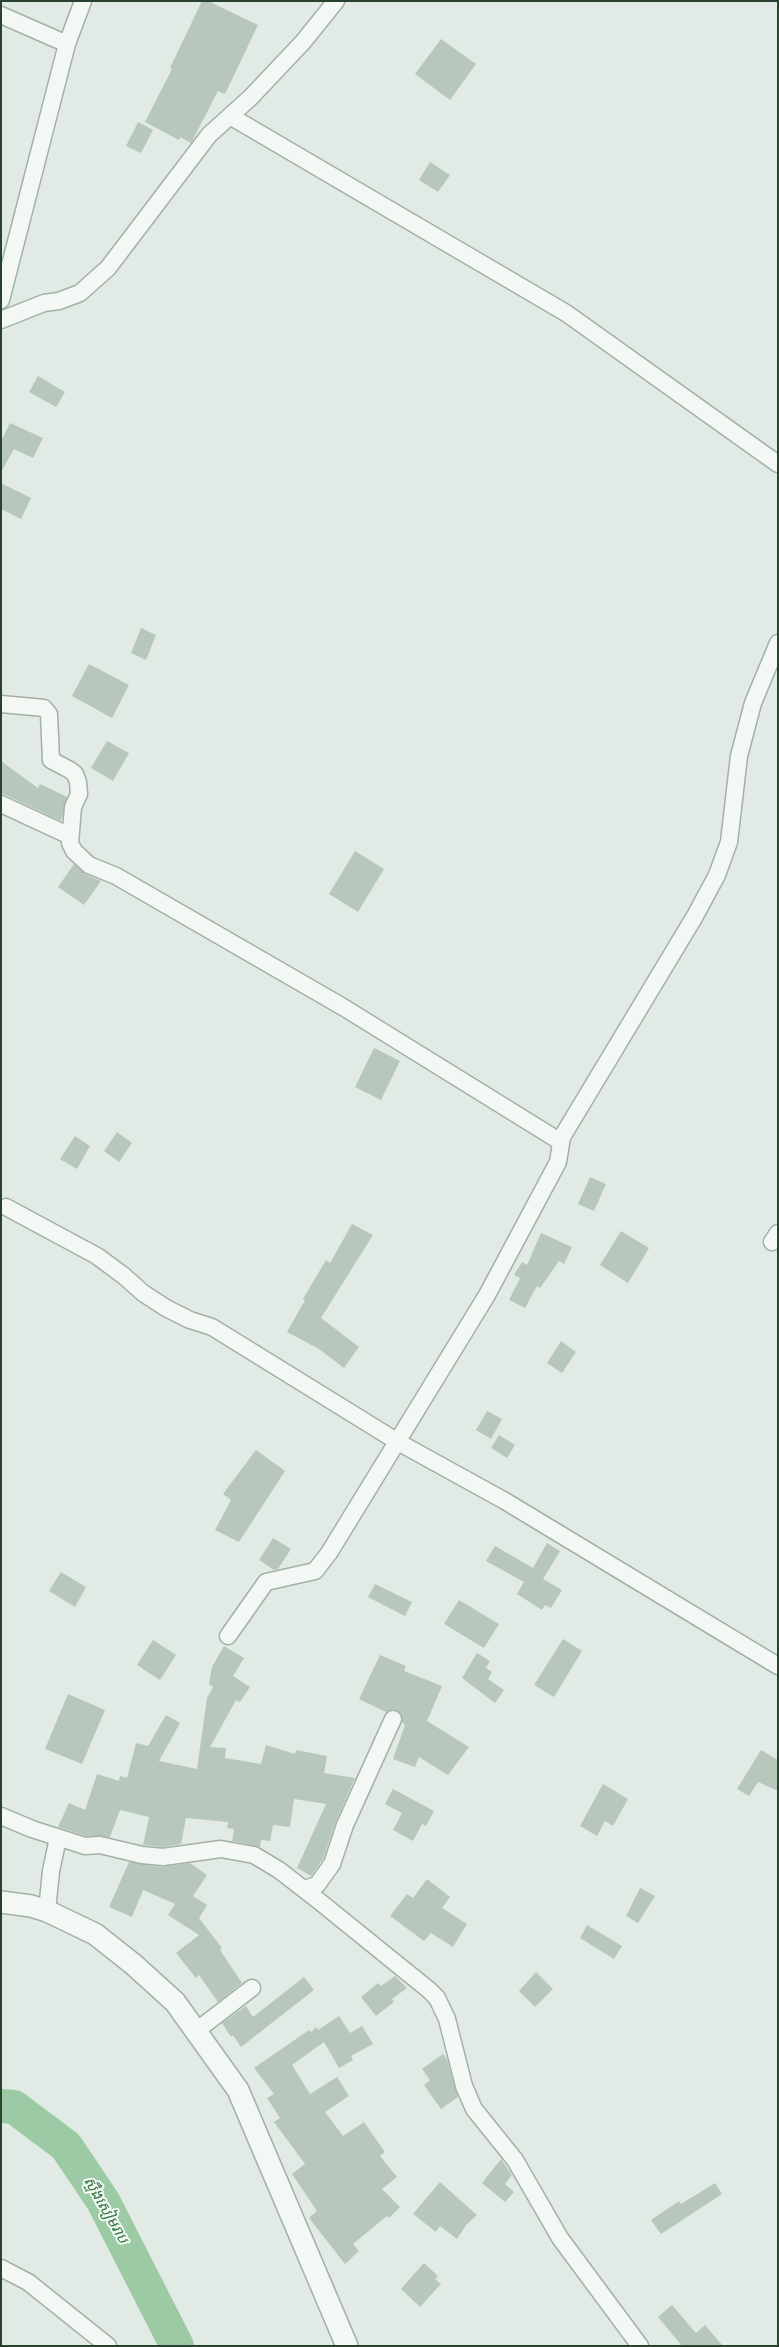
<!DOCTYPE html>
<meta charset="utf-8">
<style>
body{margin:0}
#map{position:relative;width:779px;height:2347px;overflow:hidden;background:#e1eae4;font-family:"Public Sans",sans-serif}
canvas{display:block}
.frame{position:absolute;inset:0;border:2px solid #294230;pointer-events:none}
</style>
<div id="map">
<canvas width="779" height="2347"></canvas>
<div class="frame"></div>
</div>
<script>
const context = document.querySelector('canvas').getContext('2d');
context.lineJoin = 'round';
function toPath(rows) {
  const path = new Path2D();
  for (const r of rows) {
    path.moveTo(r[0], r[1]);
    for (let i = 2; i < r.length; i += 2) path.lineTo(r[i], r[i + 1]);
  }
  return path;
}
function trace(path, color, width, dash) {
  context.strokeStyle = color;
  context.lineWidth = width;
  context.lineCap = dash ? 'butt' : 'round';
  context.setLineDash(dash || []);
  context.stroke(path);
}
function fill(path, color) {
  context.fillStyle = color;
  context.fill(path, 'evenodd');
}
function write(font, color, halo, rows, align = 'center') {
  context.font = font + ' "Public Sans","Noto Sans Khmer",sans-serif';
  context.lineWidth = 4;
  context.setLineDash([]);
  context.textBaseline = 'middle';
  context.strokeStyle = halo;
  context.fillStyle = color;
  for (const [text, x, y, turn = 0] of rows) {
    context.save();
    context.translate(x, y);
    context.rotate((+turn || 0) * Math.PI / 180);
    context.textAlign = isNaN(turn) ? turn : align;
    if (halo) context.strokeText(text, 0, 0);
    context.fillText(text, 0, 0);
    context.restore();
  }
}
trace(toPath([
 [1,2106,14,2107,66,2146,103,2201,177,2346]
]), '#9ccaa4', 34);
fill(toPath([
 [202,1,208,1,258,25,225,94,218,91,191,143,180,137,179,140,145,122,172,69,170,68],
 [441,39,476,64,450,100,415,74],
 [138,122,153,130,141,153,126,146],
 [430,162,450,175,438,192,419,180],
 [38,376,65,392,56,407,29,392],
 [10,423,43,438,33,458,14,449,1,472,1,441],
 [1,483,31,498,21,519,1,509],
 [141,628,156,635,146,660,131,653],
 [89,664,129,685,112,718,72,696],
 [107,741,129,753,113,781,91,768],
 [1,761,38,788,40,784,67,797,61,821,1,793],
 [355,851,384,869,358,912,329,894],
 [74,864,85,874,101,881,84,905,58,887],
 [374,1048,400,1061,381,1100,355,1087],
 [117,1132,132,1143,119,1162,104,1151],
 [75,1136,90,1146,77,1169,60,1159],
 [590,1177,606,1184,594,1211,578,1204],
 [352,1224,373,1235,321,1318,359,1347,344,1368,319,1349,287,1332,305,1300,303,1299,326,1260,330,1263],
 [621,1231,649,1248,628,1283,600,1265],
 [541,1233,572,1247,564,1264,559,1261,540,1288,537,1286,525,1308,509,1300,520,1278,514,1275,522,1262,527,1265],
 [561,1341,576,1352,562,1373,547,1363],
 [487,1411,502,1419,491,1439,476,1430],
 [499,1435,515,1445,507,1458,491,1448],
 [256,1450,285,1471,239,1542,215,1530,231,1500,223,1494],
 [273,1538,291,1549,278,1569,274,1570,259,1560],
 [547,1543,560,1551,543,1579,562,1590,551,1608,545,1605,542,1610,517,1594,524,1582,486,1561,495,1546,533,1568],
 [61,1572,86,1587,75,1607,49,1591],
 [375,1584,412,1602,405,1616,368,1597],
 [459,1600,499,1624,484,1648,444,1624],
 [563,1639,582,1651,554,1697,534,1685],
 [153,1640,176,1655,160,1680,137,1665],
 [224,1646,244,1658,233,1676,250,1687,240,1702,236,1700,210,1747,226,1748,225,1758,261,1764,266,1745,295,1754,296,1750,327,1756,324,1773,355,1778,336,1821,323,1859,311,1876,297,1868,326,1804,294,1799,290,1827,273,1825,270,1841,261,1840,260,1847,232,1841,234,1829,227,1828,228,1822,186,1818,181,1844,163,1847,143,1845,149,1817,120,1810,110,1837,86,1836,58,1827,69,1803,85,1810,97,1774,119,1781,120,1776,127,1778,136,1743,148,1746,166,1715,180,1723,159,1761,197,1769,207,1698,213,1687,209,1684,212,1667],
 [477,1653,490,1661,486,1668,492,1672,488,1679,504,1690,495,1703,462,1678],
 [380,1655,406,1666,404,1671,442,1686,427,1721,469,1747,448,1775,419,1757,415,1767,393,1759,405,1725,402,1722,401,1714,393,1709,386,1712,359,1699],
 [68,1694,105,1710,82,1764,45,1749],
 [761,1750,778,1760,778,1791,758,1782,749,1796,737,1789],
 [603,1784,628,1799,613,1826,605,1821,597,1836,580,1826],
 [393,1789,434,1811,426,1826,422,1824,413,1841,393,1830,402,1813,385,1804],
 [129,1862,162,1867,190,1863,207,1875,193,1896,207,1905,199,1918,222,1948,220,1950,242,1983,218,2002,199,1975,196,1978,176,1953,199,1935,168,1915,175,1904,143,1890,132,1917,109,1907],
 [427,1879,450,1897,442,1908,467,1924,453,1947,431,1933,424,1941,390,1916,407,1894,413,1898],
 [640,1888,655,1896,638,1923,626,1916],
 [587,1925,622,1946,614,1959,580,1938],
 [536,1972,553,1989,535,2007,519,1991],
 [395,1976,407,1988,392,1999,394,2002,376,2016,361,1997,378,1983,381,1986],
 [304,1977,314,1990,241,2047,233,2035,231,2037,222,2023,246,2006,253,2017],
 [339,2016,350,2033,362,2026,373,2044,351,2056,353,2060,339,2068,324,2042,292,2065,310,2094,337,2077,349,2096,325,2112,343,2136,364,2122,385,2152,380,2156,397,2177,382,2189,400,2207,389,2218,387,2216,353,2244,359,2251,345,2264,309,2218,317,2211,292,2174,305,2164,274,2122,280,2118,267,2098,274,2094,254,2068,309,2030,311,2032,316,2027,318,2030],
 [443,2054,447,2059,458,2097,441,2109,424,2085,430,2080,422,2069],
 [501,2159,512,2175,505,2184,514,2192,505,2202,482,2183],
 [440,2182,477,2215,466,2225,457,2239,440,2226,436,2232,413,2214],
 [715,2183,722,2194,661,2234,651,2220,679,2201,681,2204],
 [424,2263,438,2276,435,2279,441,2284,420,2307,401,2289],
 [672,2305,696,2333,705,2325,723,2346,682,2346,658,2317]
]), '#b8c7bc');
const minor = toPath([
 [1,15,67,44],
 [230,116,566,313,778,464],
 [1,300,67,44,83,1],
 [1,320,44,303,59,301,80,293,108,268,209,135,251,97,303,42,336,1],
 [1,704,44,708,49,714,51,760,70,770,75,774,78,782,79,794,73,807,70,843,74,851,89,865,116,876,343,1007,561,1142],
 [1,804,70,836],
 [6,1207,97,1256,124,1276,143,1293,166,1308,190,1320,212,1327,398,1442,505,1501,778,1666],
 [772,1242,778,1233],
 [228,1636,266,1582,315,1571,329,1553,487,1295,558,1162,562,1137,695,916,717,875,729,842,739,756,753,703,778,643],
 [1,1816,32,1829,85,1846,100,1845,142,1855,163,1857,221,1849,254,1855,279,1870,319,1901,429,1990,437,1998,447,2019,464,2086,474,2109,515,2160,560,2238,640,2346],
 [304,1889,317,1885,332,1864,345,1825,393,1719],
 [47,1911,51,1871,58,1838],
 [196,2031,252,1988],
 [1,2268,28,2282,108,2346]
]);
const tertiary = toPath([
 [1,1902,31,1906,47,1911,95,1934,133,1964,175,2002,238,2090,347,2346]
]);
trace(minor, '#a2b1a7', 19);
trace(tertiary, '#a2b1a7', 24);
trace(minor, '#f4f8f5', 16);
trace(tertiary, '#f4f8f5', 21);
write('italic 15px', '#337641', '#f1f7f3', [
 ["ស្ទឹងសៀមរាប",106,2210,60]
]);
</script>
